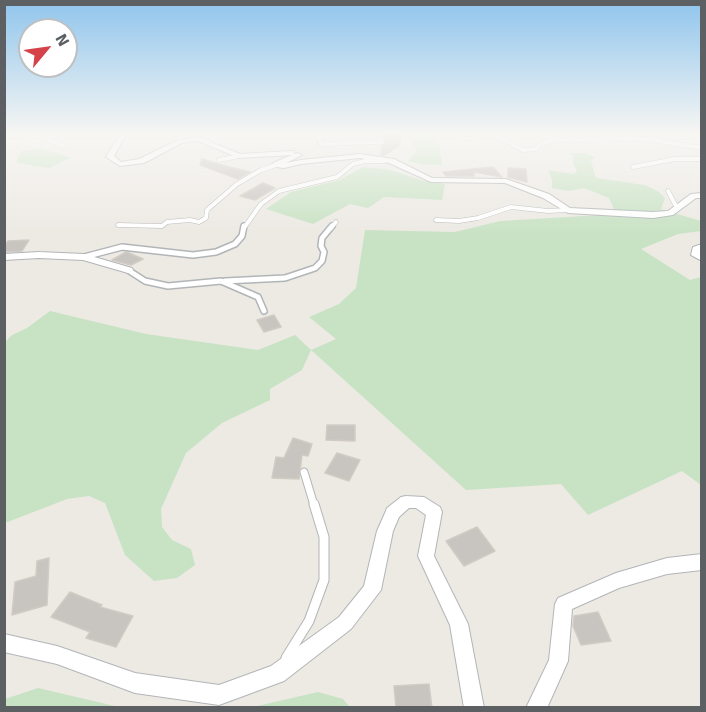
<!DOCTYPE html>
<style>
body{margin:0}
#map{position:relative;width:706px;height:712px;overflow:hidden;background:#edeae4;font-family:Signika,sans-serif}
canvas{display:block}
.frame{position:absolute;inset:0;border:6px solid #5c6063;pointer-events:none}
.north{position:absolute;left:18px;top:18px;width:60px;height:60px;box-sizing:border-box;background:#fff;border:2px solid #bebfc1;border-radius:50%;rotate:61deg;font-size:16px;font-weight:700;line-height:24px;text-align:center;color:#5c6063}
.north::after{content:'';display:block;margin:auto;width:21px;height:27px;background:#d5424a;clip-path:polygon(50% 0,100% 100%,50% 72%,0 100%)}
</style>
<div id="map">
<canvas width="706" height="712"></canvas>
<div class="frame"></div>
<div class="north">N</div>
</div>
<script>
const context = document.querySelector('canvas').getContext('2d');
context.lineJoin = 'round';
function fill(path, color) {
  context.fillStyle = color;
  context.fill(path, 'evenodd');
}
function toPath(rows) {
  const path = new Path2D();
  for (const r of rows) {
    path.moveTo(r[0], r[1]);
    for (let i = 2; i < r.length; i += 2) path.lineTo(r[i], r[i + 1]);
  }
  return path;
}
function trace(path, color, width, dash) {
  context.strokeStyle = color;
  context.lineWidth = width;
  context.lineCap = dash ? 'butt' : 'round';
  context.setLineDash(dash || []);
  context.stroke(path);
}
fill(toPath([
 [411,135,432,135,439,144,442,165,425,165,408,161,417,150,412,146],
 [40,149,57,153,71,158,49,168,16,163,21,151],
 [568,153,585,153,595,157,591,161,596,178,645,185,659,192,665,198,661,209,701,221,701,231,678,234,641,249,690,280,701,277,701,485,682,471,588,515,561,484,466,490,311,350,302,370,270,389,270,400,222,423,186,453,161,509,162,527,172,540,191,549,195,565,177,578,154,581,125,555,105,503,89,496,67,499,5,523,5,342,12,335,27,328,50,311,146,334,258,350,295,335,311,350,336,339,309,317,339,304,356,288,365,230,455,232,500,221,616,214,609,198,584,188,568,191,552,188,552,180,548,170,573,174,577,171,573,164,573,155],
 [363,167,391,170,424,181,445,184,442,200,384,197,368,208,350,204,313,224,266,209,291,192,339,180],
 [38,688,119,707,5,707,5,699],
 [318,692,343,699,350,707,253,707]
]), '#c8e2c4');
const building = toPath([
 [384,136,401,136,400,145,385,155,381,155,382,146,386,142,384,136],
 [202,159,218,164,250,172,238,179,200,165,202,159],
 [493,167,502,177,474,172,474,176,446,176,443,172,493,167],
 [508,168,526,169,527,182,508,177,508,168],
 [263,183,275,188,255,200,240,196,263,183],
 [29,240,22,251,4,252,4,246,8,241,29,240],
 [126,252,129,253,143,259,131,265,112,260,126,252],
 [274,315,281,327,264,332,257,320,274,315],
 [327,425,355,425,355,441,326,440,327,425],
 [293,438,312,444,308,456,302,455,299,479,272,478,276,457,284,458,293,438],
 [337,453,360,460,349,481,325,473,337,453],
 [477,527,495,551,464,566,446,541,477,527],
 [49,558,47,605,12,615,15,582,36,576,37,561,49,558],
 [70,592,102,605,100,607,133,616,116,647,86,638,90,632,51,617,70,592],
 [598,612,611,641,581,645,573,626,574,616,598,612],
 [429,684,432,708,396,708,394,686,429,684]
]);
fill(building, '#c8c5c1');
trace(building, '#d1cbc3', 1.5);
const serviceFar3 = toPath([
 [33,135,63,145],
 [494,135,523,150,536,149,540,144,554,140,646,139,702,148],
 [463,139,492,135],
 [321,144,382,142],
 [219,160,239,156],
 [633,167,675,159,702,159],
 [668,191,677,208],
 [436,220,459,221,478,218,511,207,548,211,568,210],
 [118,225,162,226,167,222,190,220,199,222,206,218,207,210,237,184,261,170,276,165],
 [244,228,261,204,279,191,337,177,353,164,365,161,384,161],
 [331,228,336,222]
]);
const serviceFar2 = toPath([
 [84,257,122,247,193,255,216,252,235,244,242,236,244,226],
 [128,270,145,281,168,286,221,281,258,297,264,311],
 [225,281,285,278,315,268,322,261,324,252,321,246,322,238,332,226]
]);
const serviceFar1 = toPath([
 [304,472,314,505]
]);
const service = toPath([
 [286,658,309,621,324,580,324,537,314,504]
]);
const minor = toPath([
 [4,135,17,135,4,139,4,135],
 [119,135,126,135,114,156,121,162,139,159,178,140,199,137,240,154,291,151,294,151,294,154,298,153,302,155,286,163,301,160,360,154,394,159,432,178,506,179,549,194,570,208,653,212,668,211,691,194,702,193,702,198,696,198,673,215,653,218,568,213,543,198,505,183,431,182,389,163,360,158,301,164,284,168,276,167,272,165,273,163,292,155,239,158,198,141,182,143,144,163,120,166,106,157,119,135],
 [315,135,322,135,323,145,319,145,315,135],
 [702,244,701,251,702,261,691,255,693,247,702,244],
 [39,252,84,254,132,268,133,270,128,273,83,260,39,258,4,260,4,254,39,252],
 [406,496,424,497,440,507,442,512,434,556,468,624,484,708,464,708,450,625,418,556,426,515,416,508,409,508,399,517,393,531,381,590,351,629,284,681,219,705,135,693,57,664,4,652,4,634,57,646,135,673,219,685,271,666,339,617,364,586,377,531,385,513,387,508,401,497,406,496],
 [702,554,702,570,667,574,619,588,572,609,568,661,547,708,526,708,549,660,555,604,558,598,616,573,667,558,702,554]
]);
trace(serviceFar3, '#b2b5b8', 5);
trace(serviceFar2, '#b2b5b8', 8);
trace(serviceFar1, '#b2b5b8', 9);
trace(service, '#b2b5b8', 11);
trace(minor, '#b2b5b8', 2);
trace(serviceFar3, '#fff', 4);
trace(serviceFar2, '#fff', 5);
trace(serviceFar1, '#fff', 7);
trace(service, '#fff', 9);
fill(minor, '#fff');
const sky = context.createLinearGradient(0, 0, 0, 235);
sky.addColorStop(0, '#90c5ed');
sky.addColorStop(0.57, '#f7f6f3');
sky.addColorStop(1, '#f7f6f300');
context.fillStyle = sky;
context.fillRect(0, 0, 706, 235);
</script>
